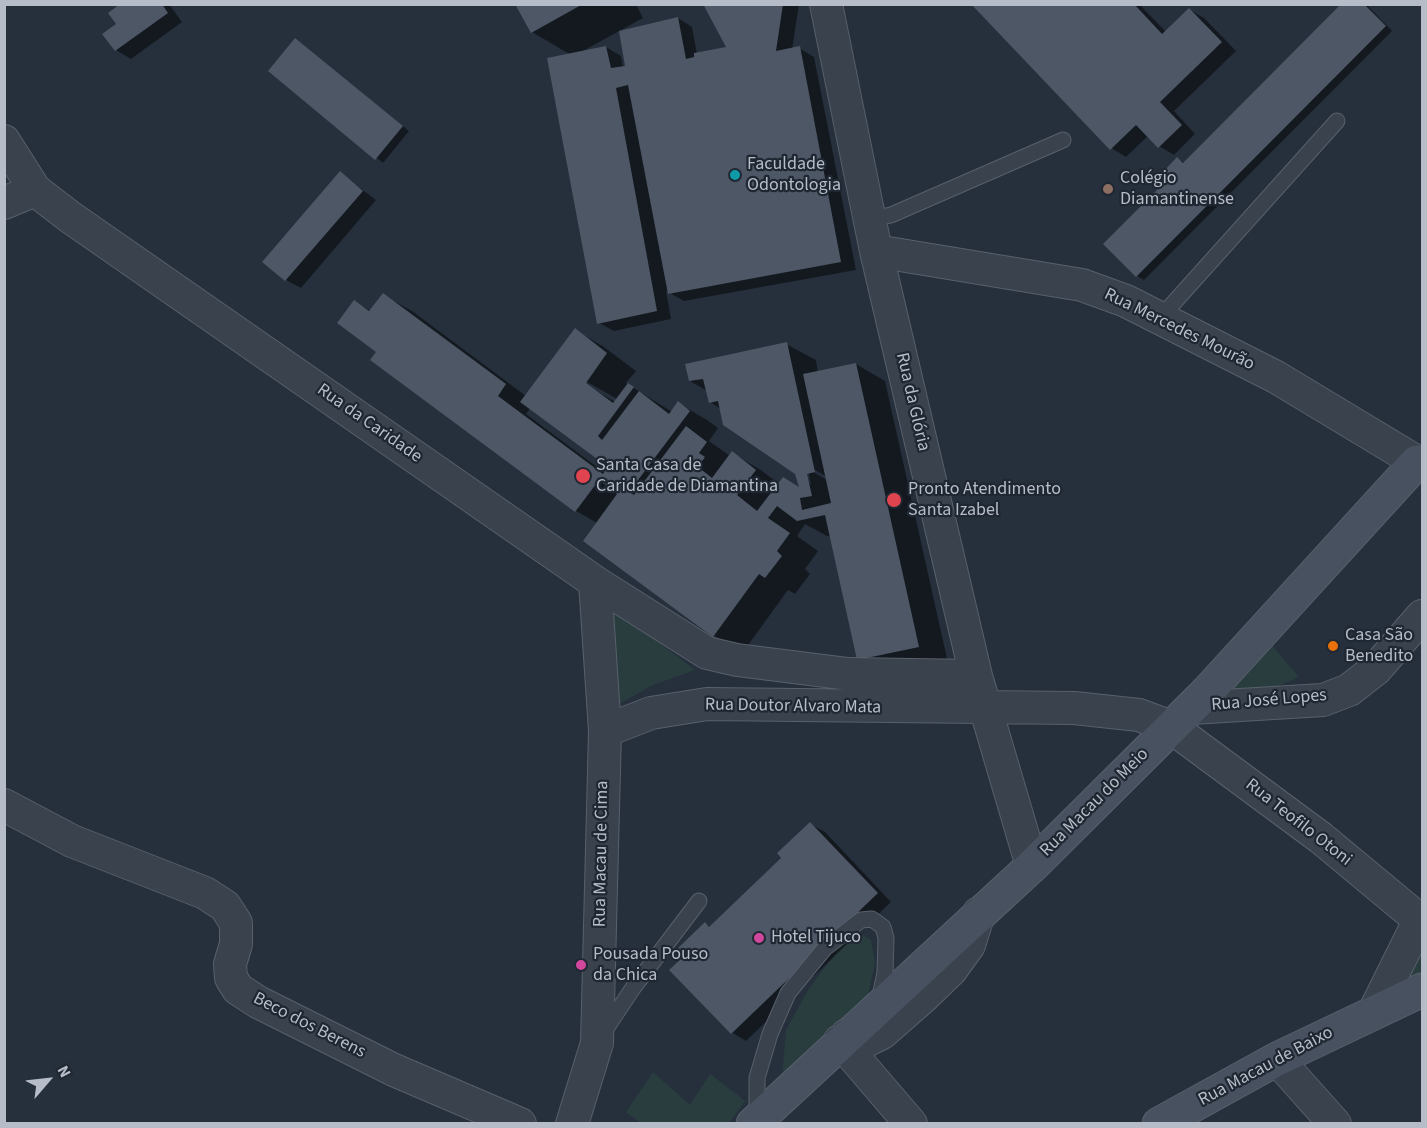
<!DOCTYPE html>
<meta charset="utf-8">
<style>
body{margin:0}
#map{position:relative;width:1427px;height:1128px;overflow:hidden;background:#26303d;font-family:"Source Sans 3",sans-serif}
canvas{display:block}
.frame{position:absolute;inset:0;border:6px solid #b6bdc8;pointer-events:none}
.north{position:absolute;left:18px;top:1050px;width:60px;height:60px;-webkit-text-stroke:4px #1f2732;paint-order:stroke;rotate:62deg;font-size:16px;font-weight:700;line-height:24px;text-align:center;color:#b6bdc8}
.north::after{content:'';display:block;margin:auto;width:21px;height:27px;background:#b6bdc8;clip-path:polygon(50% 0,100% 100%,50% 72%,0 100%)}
</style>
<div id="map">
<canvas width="1427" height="1128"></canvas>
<div class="frame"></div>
<div class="north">N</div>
</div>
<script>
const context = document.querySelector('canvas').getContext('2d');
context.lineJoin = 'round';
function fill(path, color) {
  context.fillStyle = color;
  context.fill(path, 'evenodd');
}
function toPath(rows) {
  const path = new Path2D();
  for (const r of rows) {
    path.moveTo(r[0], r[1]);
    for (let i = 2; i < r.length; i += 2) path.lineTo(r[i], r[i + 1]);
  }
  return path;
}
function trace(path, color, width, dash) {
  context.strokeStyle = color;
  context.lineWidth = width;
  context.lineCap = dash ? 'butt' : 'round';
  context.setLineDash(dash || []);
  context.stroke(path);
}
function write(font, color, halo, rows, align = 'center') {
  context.font = font + ' "Source Sans 3",sans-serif';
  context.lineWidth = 4.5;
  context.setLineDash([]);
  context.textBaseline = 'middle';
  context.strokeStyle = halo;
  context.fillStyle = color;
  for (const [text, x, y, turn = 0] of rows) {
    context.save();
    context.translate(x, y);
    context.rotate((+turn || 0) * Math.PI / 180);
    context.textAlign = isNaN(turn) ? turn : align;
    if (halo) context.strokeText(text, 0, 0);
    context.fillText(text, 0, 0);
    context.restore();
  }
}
fill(toPath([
 [612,606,695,670,653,685,619,704],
 [1269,642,1299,677,1260,694,1214,697],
 [863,935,871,940,875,963,867,1000,782,1079,786,1030,808,990,847,938],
 [1421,951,1422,978,1394,995],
 [653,1072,690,1105,710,1074,745,1101,729,1123,641,1123,626,1112]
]), '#293d3f');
fill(toPath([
 [122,4,169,4,182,22,131,59,116,50,104,34,118,25],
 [517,4,636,4,643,18,581,52,606,47,621,56,623,68,678,18,692,27,697,54,728,48,704,4,799,4,792,50,799,48,814,57,856,270,684,301,666,291,671,319,614,331,599,323,571,55,532,32],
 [973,4,1139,4,1166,32,1190,10,1204,18,1236,51,1174,111,1195,134,1174,155,1159,146,1149,135,1126,157,1111,148],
 [1343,4,1366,4,1392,31,1144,280,1137,276,1178,159,1185,163],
 [296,40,409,131,383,163,270,71],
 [340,173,376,200,301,288,286,280],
 [383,295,412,311,526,396,575,330,604,347,636,371,626,383,672,412,678,403,707,420,718,428,709,441,730,456,732,453,761,470,779,484,802,490,797,473,721,409,710,402,707,391,690,381,786,344,816,360,818,373,856,364,885,381,948,663,859,659,831,536,827,536,805,524,797,536,818,551,805,569,810,574,795,594,788,590,743,652,713,635,597,523,576,511,372,360,378,352,355,302,371,311],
 [580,378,617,399,617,403,578,380],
 [531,407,610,467,605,473,526,414],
 [807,466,811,485,808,481,804,467],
 [810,467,827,477,827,480,808,469],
 [810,824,825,832,891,902,746,1041,731,1032,685,957,705,924,711,927,783,858]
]), '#0007');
fill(toPath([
 [120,4,162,4,168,13,115,51,102,34,116,24,108,13],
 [515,4,583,4,531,33],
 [703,4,783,4,776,51,800,46,841,262,668,294,628,85,616,88,657,311,597,324,547,58,606,46,611,68,625,66,619,31,678,17,686,59,694,57,694,53,726,47],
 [971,4,1134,4,1162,34,1189,8,1222,42,1160,102,1182,125,1158,148,1136,125,1110,150],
 [1341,4,1364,4,1386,26,1136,277,1103,244,1170,177,1164,171,1177,157,1183,163],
 [295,38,403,126,375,160,268,71],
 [340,171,363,191,285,281,262,262],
 [383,293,506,384,498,396,603,474,608,467,520,402,575,328,607,353,586,383,613,403,628,383,634,387,598,436,602,440,639,391,669,414,678,401,690,411,629,492,634,495,686,426,707,442,699,453,705,457,698,467,712,478,732,451,756,470,737,495,757,511,783,477,799,487,795,474,723,425,718,401,709,403,703,379,689,381,685,364,787,342,815,472,807,474,812,496,800,498,802,510,831,503,803,374,856,363,919,647,857,660,825,515,797,521,777,506,768,518,790,533,777,551,782,556,765,578,759,574,713,637,583,541,617,494,599,480,575,512,370,360,376,352,337,323,354,300,369,311],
 [810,822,878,893,731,1034,669,970,683,957,676,950,705,922,709,927,781,858,777,853]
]), '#4d5766');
const lane = toPath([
 [870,219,891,215,1063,140],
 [1160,318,1337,121],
 [603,1033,633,988,699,901],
 [757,1116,757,1078,770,1034,788,993,825,948,861,920,872,919,883,927,886,938,885,973,879,1001]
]);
const street = toPath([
 [826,4,876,251,976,676,1032,866],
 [4,141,35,190,70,217,595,582,707,653,737,660,848,674,976,676],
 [4,203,35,190],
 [876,251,1082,285,1126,301,1276,377,1417,462],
 [1191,708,1323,700,1349,690,1376,669,1422,616],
 [605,731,651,713,707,704,1074,708,1139,715,1171,727,1321,838,1422,922],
 [4,805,72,841,205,893,225,906,236,923,236,944,230,964,231,978,238,989,258,1002,394,1070,520,1124],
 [1374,1012,1420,919],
 [847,1035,856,1041,864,1042,882,1033,922,998,951,970,969,945,979,913],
 [840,1041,911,1124],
 [1277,1059,1335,1124],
 [572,1124,597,1043,605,731,595,582]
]);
const secondary = toPath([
 [753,1124,1032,866,1207,692,1417,462,1422,465],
 [1159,1124,1277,1059,1422,990]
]);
trace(lane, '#58606b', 17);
trace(street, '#58606b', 34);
trace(secondary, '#58606b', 35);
trace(lane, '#3a424d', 15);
trace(street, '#3a424d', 32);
trace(secondary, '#485160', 33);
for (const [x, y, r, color] of [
 [735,175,6,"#0f9aa8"],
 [1108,189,6,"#8d6e63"],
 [583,476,8,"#e0444e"],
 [894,500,8,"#e0444e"],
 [1333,646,6,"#e8710a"],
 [759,938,6,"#d1479c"],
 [581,965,6,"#d1479c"]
]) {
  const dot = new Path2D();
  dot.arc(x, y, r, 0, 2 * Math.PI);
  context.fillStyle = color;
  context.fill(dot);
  trace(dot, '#1f2732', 2);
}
write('18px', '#b6bdc8', '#1f2732', [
 ["Faculdade",747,165],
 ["Odontologia",747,186],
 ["Colégio",1120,179],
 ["Diamantinense",1120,200],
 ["Santa Casa de",596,466],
 ["Caridade de Diamantina",596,487],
 ["Pronto Atendimento",908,490],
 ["Santa Izabel",908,511],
 ["Casa São",1345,636],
 ["Benedito",1345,657],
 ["Hotel Tijuco",771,938],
 ["Pousada Pouso",593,955],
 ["da Chica",593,976]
], 'left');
write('18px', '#b6bdc8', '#1f2732', [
 ["Rua Mercedes Mourão",1179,330,26],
 ["Rua da Glória",912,402,77],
 ["Rua da Caridade",369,424,35],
 ["Rua José Lopes",1269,701,-5],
 ["Rua Doutor Alvaro Mata",793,707,1],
 ["Rua Macau do Meio",1095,803,-45],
 ["Rua Teofilo Otoni",1298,823,38],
 ["Rua Macau de Cima",602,854,-89],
 ["Beco dos Berens",309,1026,27],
 ["Rua Macau de Baixo",1266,1067,-28]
]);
</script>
